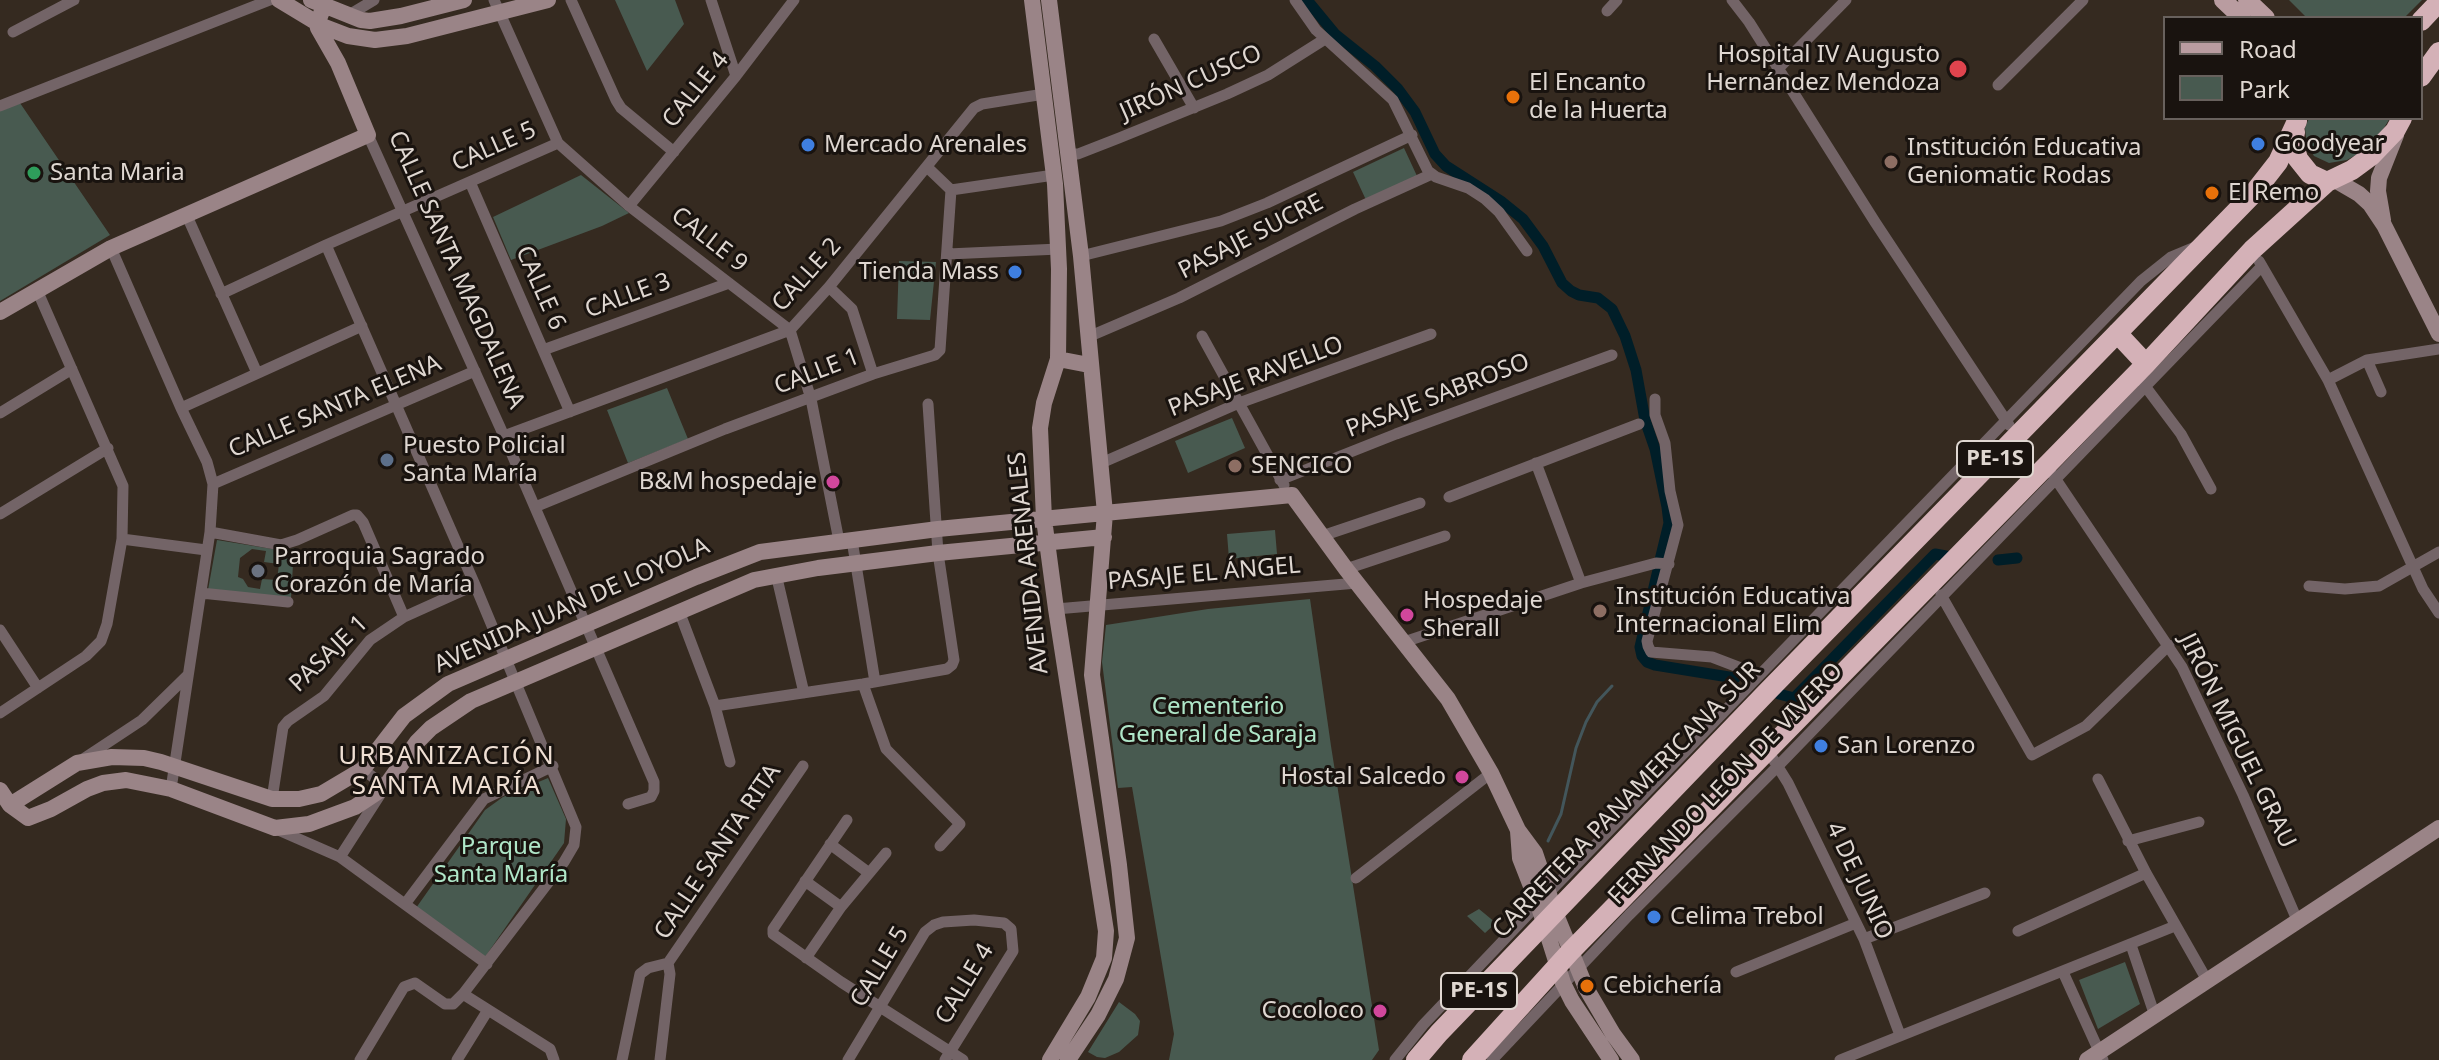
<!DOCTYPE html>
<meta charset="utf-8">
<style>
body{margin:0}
#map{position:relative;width:2439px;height:1060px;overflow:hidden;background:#352a20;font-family:"Noto Sans",sans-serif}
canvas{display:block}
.legend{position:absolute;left:2163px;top:16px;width:260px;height:104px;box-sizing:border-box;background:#19130f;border:2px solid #68615d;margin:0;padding:10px 14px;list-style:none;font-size:24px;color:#dfd7d1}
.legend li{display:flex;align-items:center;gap:16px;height:40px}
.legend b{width:40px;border:2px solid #68615d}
</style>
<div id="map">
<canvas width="2439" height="1060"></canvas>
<ul class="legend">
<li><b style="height:10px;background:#b99ca0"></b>Road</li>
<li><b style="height:22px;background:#485a50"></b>Park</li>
</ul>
</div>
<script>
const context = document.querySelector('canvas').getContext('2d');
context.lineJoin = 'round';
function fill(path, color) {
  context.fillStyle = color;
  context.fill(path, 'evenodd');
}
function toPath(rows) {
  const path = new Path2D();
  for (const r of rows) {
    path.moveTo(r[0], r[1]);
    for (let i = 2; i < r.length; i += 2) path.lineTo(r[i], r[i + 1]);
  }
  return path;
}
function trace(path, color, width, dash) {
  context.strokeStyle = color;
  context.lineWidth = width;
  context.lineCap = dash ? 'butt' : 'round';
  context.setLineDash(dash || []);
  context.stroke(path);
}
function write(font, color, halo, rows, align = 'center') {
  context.font = font + ' "Noto Sans",sans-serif';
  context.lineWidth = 6;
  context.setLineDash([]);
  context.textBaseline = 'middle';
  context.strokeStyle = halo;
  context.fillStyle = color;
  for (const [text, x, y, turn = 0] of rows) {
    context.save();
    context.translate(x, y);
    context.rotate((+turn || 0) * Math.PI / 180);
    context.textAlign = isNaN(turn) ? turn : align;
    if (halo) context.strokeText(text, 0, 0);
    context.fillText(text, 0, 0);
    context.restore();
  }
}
fill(toPath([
 [615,0,675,0,684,24,647,71],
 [2289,0,2422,0,2404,18,2307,18],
 [20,103,110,235,0,301,0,111],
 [2309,118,2390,118,2379,136,2361,152,2347,160,2329,163,2314,156,2307,145,2305,128],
 [1404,148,1417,176,1366,200,1353,172],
 [581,175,629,213,602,226,511,260,493,217],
 [899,261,936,262,930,320,897,319],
 [667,388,688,439,628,463,607,410],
 [1232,418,1245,448,1188,473,1175,441],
 [1275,530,1277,554,1229,559,1227,534],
 [217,540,285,551,294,548,291,598,208,590],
 [252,549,266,551,264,562,279,564,277,580,262,579,260,589,248,587,243,579,238,577,240,558],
 [1310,599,1331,746,1379,1050,1372,1060,1169,1060,1174,1034,1132,787,1118,788,1102,662,1106,625,1208,609],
 [548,778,566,819,564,843,485,957,416,908,485,810,503,797],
 [1479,909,1496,923,1485,933,1467,916],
 [2125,962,2140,1004,2098,1029,2079,980],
 [1119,1002,1135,1014,1140,1021,1138,1035,1119,1052,1105,1058,1097,1057,1088,1052]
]), '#485a50');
trace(toPath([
 [1548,841,1561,814,1576,748,1586,722,1597,702,1612,686]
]), '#43565b', 3);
trace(toPath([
 [1307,0,1335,34,1375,66,1398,89,1415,112,1435,154,1446,166,1502,202,1523,219,1543,246,1562,283,1571,291,1579,295,1598,298,1612,309,1625,336,1636,370,1645,420,1655,449,1667,507,1669,523,1660,560],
 [1998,560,2017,558],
 [1658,570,1640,647,1642,656,1647,662,1655,665,1735,678],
 [1779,694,1794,698,1935,554,1946,556]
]), '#001e28', 11);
trace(toPath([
 [494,0,558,143,629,206,790,330,811,399,839,541],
 [571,0,616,100,621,108,674,152],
 [711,0,736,76],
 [1295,0,1316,30,1393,100,1428,171,1436,177,1468,188,1485,199,1499,212,1527,251],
 [1732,0,1749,22,1875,222,2009,425],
 [1607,11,1617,0],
 [349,15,374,0],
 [13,32,74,0],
 [1154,39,1194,108],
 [1777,70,1846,0],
 [1998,85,2083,0],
 [0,106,270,0],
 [368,135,504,436,654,782,654,791,651,797,628,804],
 [1069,154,1078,154,1119,138,1227,94,1268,75,1325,39],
 [470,182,570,412],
 [951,190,1054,175],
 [629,206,736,76,794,0],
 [187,216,257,373],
 [326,245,475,585,576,827,574,845,564,862,463,994],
 [111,248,181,408,207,462,213,484,210,532,171,789],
 [948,254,1059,249],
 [1081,256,1221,221,1267,203,1412,135],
 [2259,261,2328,380,2423,589,2439,613],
 [829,287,852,309,873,374],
 [221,294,326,245,558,143],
 [1202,336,1284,485],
 [1088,337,1179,298,1355,209,1432,174],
 [543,350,729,283],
 [2367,360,2381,392],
 [2328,380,2367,360,2439,349],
 [2142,382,2181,434,2211,489],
 [1655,399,1655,415,1665,443,1670,491,1678,525,1647,641,1648,646,1651,652,1712,657,1759,675],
 [181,408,362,326],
 [0,413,72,369],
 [504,436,790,330,829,287,974,108,982,104,1044,94],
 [1536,463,1581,583],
 [1099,464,1239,403,1431,334],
 [2053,475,2182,667,2243,795,2298,922],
 [1280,480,1396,434,1612,355],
 [213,484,475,371],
 [1449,497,1639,424],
 [535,507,725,429,873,374,935,355,940,350,951,190,927,167],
 [0,514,108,448],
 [210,532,281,545,297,540,353,515,357,515,363,522,404,617],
 [1322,536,1420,503],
 [122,539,206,550],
 [852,540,875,682],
 [1346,569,1445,536],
 [776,574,804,693],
 [2309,586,2345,589,2379,586,2439,552],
 [201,593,288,602],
 [1941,595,2032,755,2086,726,2169,645],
 [1056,609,1357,583],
 [679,611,715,706,730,762],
 [0,630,38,688],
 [1404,642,1581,583,1656,563,1669,564],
 [863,684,886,749,960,824,940,846],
 [715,706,863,684,947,669,952,665,954,660,938,553,928,404],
 [0,713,86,656,101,641,107,624,122,539,123,486,37,290],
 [1768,751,1788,783,1864,939,1900,1035],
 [80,761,142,720,188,675],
 [2098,779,2146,873,2208,982],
 [272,799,283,727,288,721,324,696,370,640,404,617,475,585],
 [847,820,773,929,773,934,841,982,963,1060],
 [276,829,340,857,487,964],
 [2128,841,2199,822],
 [830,844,869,873],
 [340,857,385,787,363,769],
 [1356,878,1491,773],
 [805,881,841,907],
 [405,904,484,799,553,766],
 [2018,931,2146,873],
 [1864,939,1985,893],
 [2131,945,2155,1016],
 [806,958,841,907,886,853],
 [1736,972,1856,923],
 [2063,972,2103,1060],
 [360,1060,404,987,415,983,445,1004,453,1004,463,994,550,1049,554,1060],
 [457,1060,488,1010],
 [622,1060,640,974,648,968,668,963],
 [660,1060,670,974,668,963,803,766],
 [848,1060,925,932,934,925,943,922,974,920,1004,923,1011,929,1013,951,945,1060],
 [1395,1060,1423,1025,1538,904,2141,281,2171,257,2195,247],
 [1492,1060,1629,915,1777,767,2262,266],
 [1840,1060,2175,926]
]), '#736467', 11);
trace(toPath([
 [279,0,322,26,348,36,375,40,407,36,548,0],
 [311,0,361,20,370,21,401,16,464,0],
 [1032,0,1055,184,1059,269,1058,359,1044,403,1040,428,1044,519,1056,609,1106,931,1104,958,1088,997,1050,1060],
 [1049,0,1081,256,1105,513,1092,675,1119,865,1127,938,1116,979,1098,1015,1068,1060],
 [2335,180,2359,194,2370,204,2384,225,2439,334],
 [2383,220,2378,191,2379,178,2396,135],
 [0,312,111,248,368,135,338,63,318,28,317,24,324,6],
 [1058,359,1089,365],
 [0,790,10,805,28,818,51,809,87,789,103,783,126,780,171,789,275,828,309,824,355,807,385,787,417,742,431,728,471,701,754,580,818,568,938,553,1104,537],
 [10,805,77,763,112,757,144,758,161,762,272,799,299,799,321,794,363,769,404,716,448,684,696,577,760,552,938,529,1292,495,1346,569,1448,699,1491,773,1518,830,1535,853,1555,912,1586,988,1613,1034,1632,1060],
 [1518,831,1520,858,1538,904,1563,983,1572,1001,1611,1060],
 [2087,1060,2439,828]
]), '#9a8487', 16);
trace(toPath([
 [2223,0,2242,18],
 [2247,0,2266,18]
]), '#b99ca0', 18);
trace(toPath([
 [2421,21,2439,2],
 [2421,77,2439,52],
 [2295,132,2293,141,2298,159,2310,174,2327,182,2352,170,2371,156,2395,131,2402,118],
 [2117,333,2146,364],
 [1416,1060,1439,1033,1766,693,2253,194,2278,162,2297,121],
 [1472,1060,1570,952,2146,364,2252,250,2327,182]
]), '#d4b1b7', 20);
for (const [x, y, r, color] of [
 [1958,69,10,"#e0444e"],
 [1513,97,8,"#e8710a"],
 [2258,144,8,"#3f7fe0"],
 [808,145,8,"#3f7fe0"],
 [1891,162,8,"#8d6e63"],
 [34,173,8,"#2e9e5b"],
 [2212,193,8,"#e8710a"],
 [1015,272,8,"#3f7fe0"],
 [387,460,8,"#5c6f8a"],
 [1235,466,8,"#8d6e63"],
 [833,482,8,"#d1479c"],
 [258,571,8,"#6b7280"],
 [1600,611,8,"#8d6e63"],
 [1407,615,8,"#d1479c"],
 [1821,746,8,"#3f7fe0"],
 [1462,777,8,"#d1479c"],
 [1654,917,8,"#3f7fe0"],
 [1587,986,8,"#e8710a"],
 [1380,1011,8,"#d1479c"]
]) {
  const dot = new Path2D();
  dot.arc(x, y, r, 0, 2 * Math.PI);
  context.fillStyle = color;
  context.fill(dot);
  trace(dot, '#19130f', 3);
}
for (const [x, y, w] of [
 [1995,459,76],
 [1479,991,76]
]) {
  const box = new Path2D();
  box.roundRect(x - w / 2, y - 18, w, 36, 6);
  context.fillStyle = '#19130f';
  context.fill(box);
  trace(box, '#dfd7d1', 2);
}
write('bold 22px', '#dfd7d1', null, [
 ["PE-1S",1995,459],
 ["PE-1S",1479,991]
]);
write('24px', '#dfd7d1', '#19130f', [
 ["Hospital IV Augusto",1940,55,"right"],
 ["Hernández Mendoza",1940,83,"right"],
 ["El Encanto",1529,83],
 ["de la Huerta",1529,111],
 ["Goodyear",2274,144],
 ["Mercado Arenales",824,145],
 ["Institución Educativa",1907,148],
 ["Geniomatic Rodas",1907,176],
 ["Santa Maria",50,173],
 ["El Remo",2228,193],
 ["Tienda Mass",999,272,"right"],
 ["Puesto Policial",403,446],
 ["Santa María",403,474],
 ["SENCICO",1251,466],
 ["B&M hospedaje",817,482,"right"],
 ["Parroquia Sagrado",274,557],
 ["Corazón de María",274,585],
 ["Institución Educativa",1616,597],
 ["Internacional Elim",1616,625],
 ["Hospedaje",1423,601],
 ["Sherall",1423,629],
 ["San Lorenzo",1837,746],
 ["Hostal Salcedo",1446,777,"right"],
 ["Celima Trebol",1670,917],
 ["Cebichería",1603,986],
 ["Cocoloco",1364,1011,"right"]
], 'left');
write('24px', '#dfd7d1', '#19130f', [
 ["JIRÓN CUSCO",1191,83,-24],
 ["CALLE 4",696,90,-51],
 ["CALLE 5",494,147,-24],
 ["PASAJE SUCRE",1251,237,-27],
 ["CALLE 9",709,240,38],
 ["CALLE SANTA MAGDALENA",456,270,66],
 ["CALLE 2",807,275,-48],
 ["CALLE 6",540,288,66],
 ["CALLE 3",628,296,-20],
 ["CALLE 1",817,372,-21],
 ["PASAJE RAVELLO",1256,377,-21],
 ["PASAJE SABROSO",1438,396,-21],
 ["CALLE SANTA ELENA",335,407,-23],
 ["AVENIDA ARENALES",1029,563,-96],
 ["PASAJE EL ÁNGEL",1204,574,-5],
 ["AVENIDA JUAN DE LOYOLA",572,606,-24],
 ["PASAJE 1",329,654,-44],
 ["JIRÓN MIGUEL GRAU",2237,741,64],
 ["FERNANDO LEÓN DE VIVERO",1726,784,-46],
 ["CARRETERA PANAMERICANA SUR",1627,800,-46],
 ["CALLE SANTA RITA",718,852,-56],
 ["4 DE JUNIO",1859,881,65],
 ["CALLE 5",880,967,-59],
 ["CALLE 4",965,984,-59]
]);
write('24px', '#afe6c8', '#19130f', [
 ["Cementerio",1218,707],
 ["General de Saraja",1218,735],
 ["Parque",501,847],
 ["Santa María",501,875]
]);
context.letterSpacing = '2px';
write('26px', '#efdfd3', '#19130f', [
 ["URBANIZACIÓN",447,757],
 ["SANTA MARÍA",447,787]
]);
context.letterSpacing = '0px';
</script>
